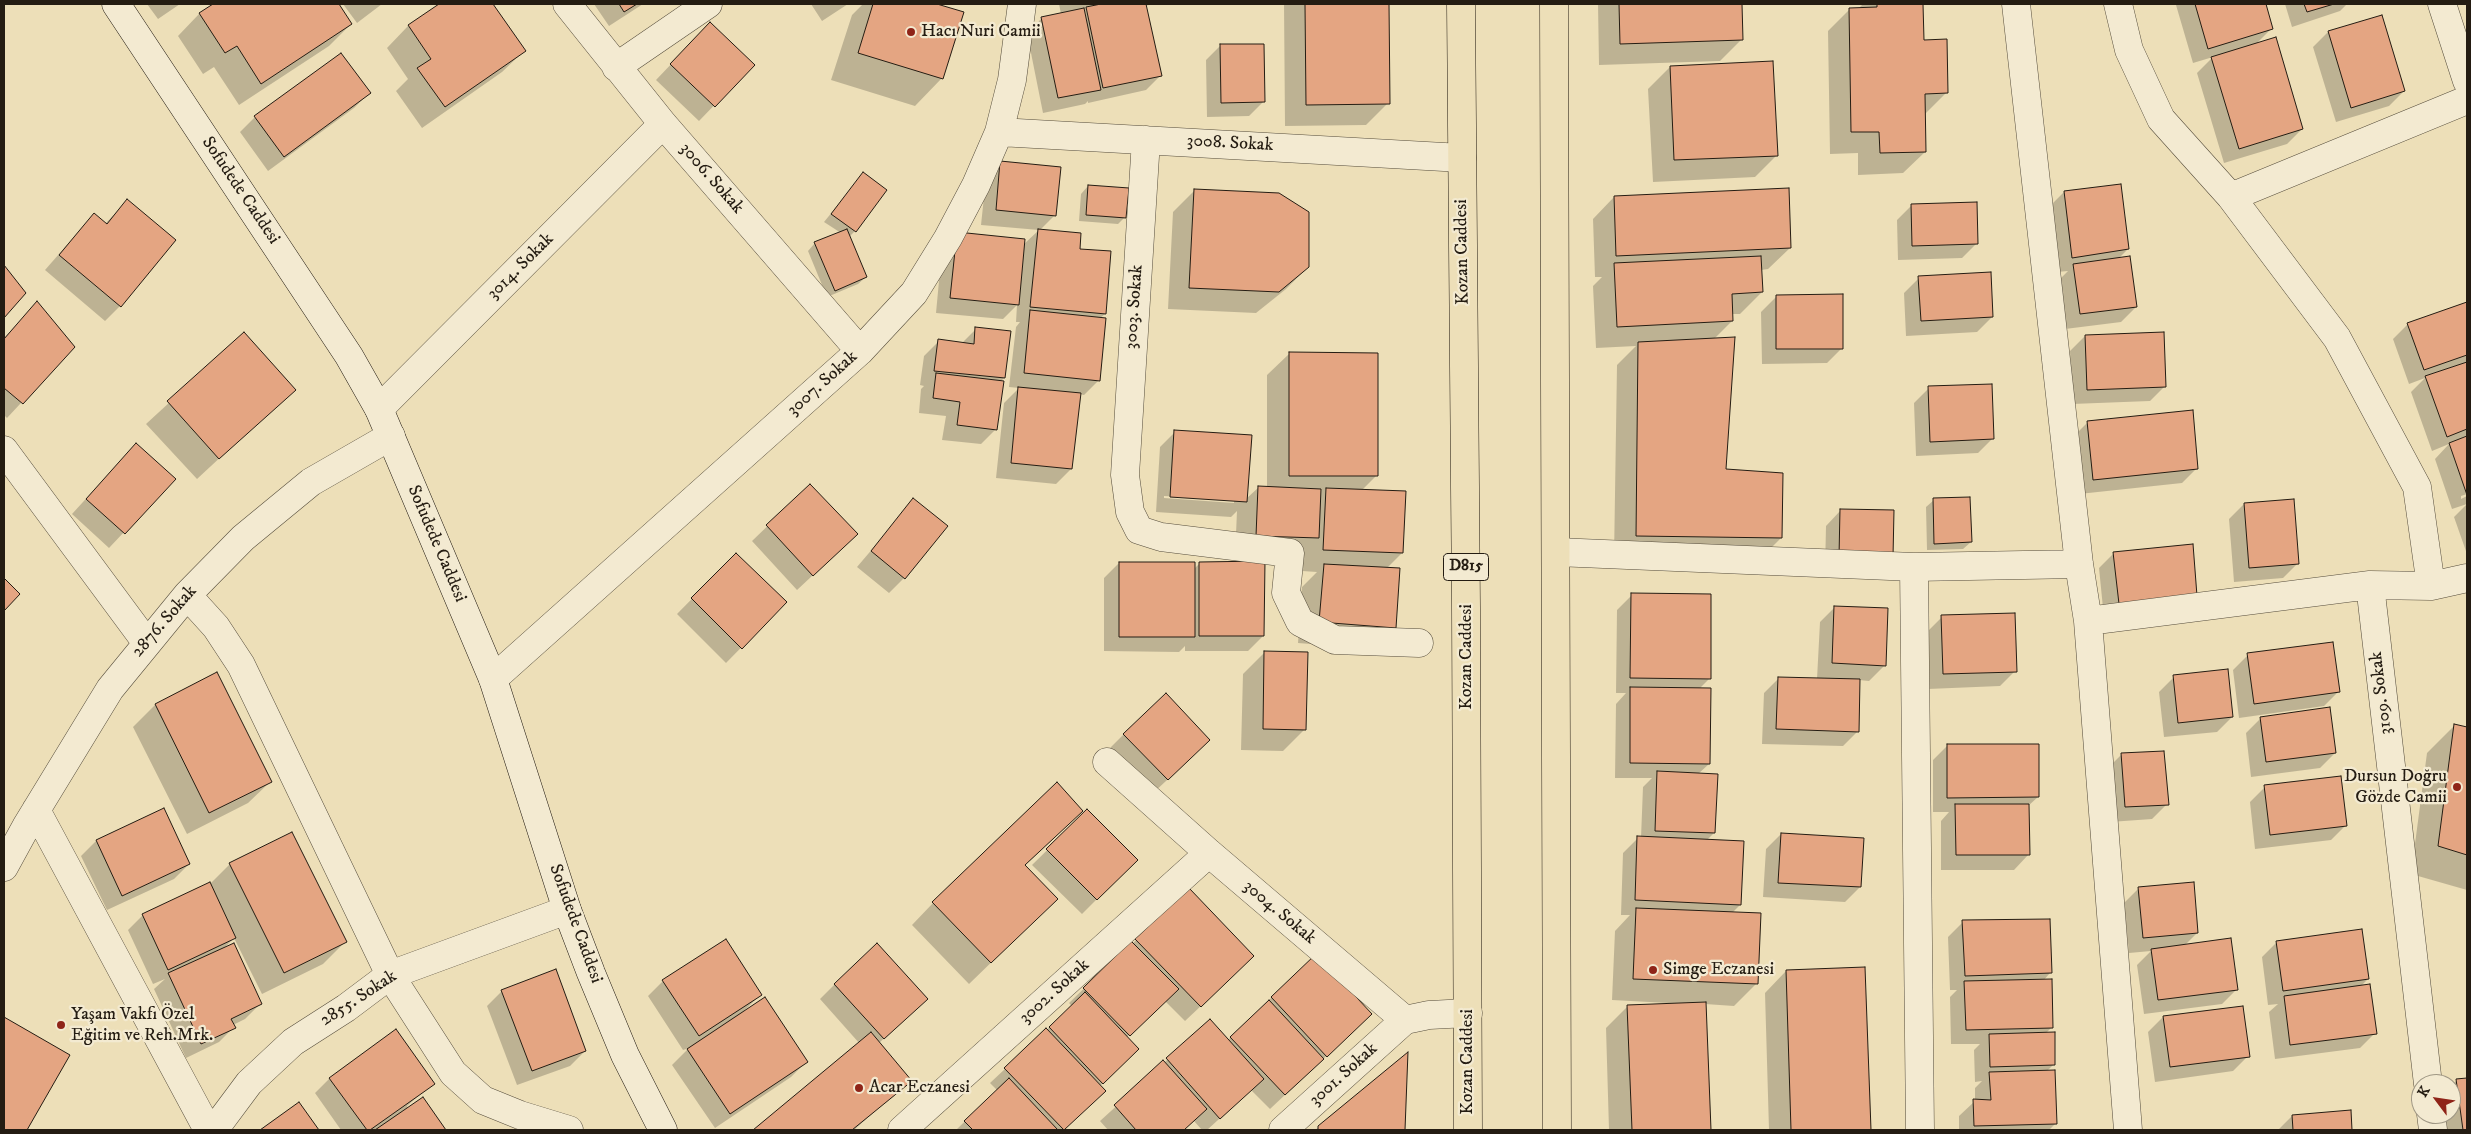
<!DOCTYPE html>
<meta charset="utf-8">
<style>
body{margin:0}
#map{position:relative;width:2471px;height:1134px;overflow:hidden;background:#eddfb8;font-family:"IM FELL DW Pica",serif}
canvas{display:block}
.frame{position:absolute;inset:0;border:5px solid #241c12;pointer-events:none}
.north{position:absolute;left:2411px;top:1074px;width:50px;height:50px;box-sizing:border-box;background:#f3ead1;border:1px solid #a09885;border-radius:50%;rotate:301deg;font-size:14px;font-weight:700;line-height:20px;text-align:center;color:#241c12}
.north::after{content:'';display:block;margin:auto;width:18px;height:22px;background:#8f2418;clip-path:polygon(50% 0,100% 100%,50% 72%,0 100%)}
</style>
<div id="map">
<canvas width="2471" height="1134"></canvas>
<div class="frame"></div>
<div class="north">K</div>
</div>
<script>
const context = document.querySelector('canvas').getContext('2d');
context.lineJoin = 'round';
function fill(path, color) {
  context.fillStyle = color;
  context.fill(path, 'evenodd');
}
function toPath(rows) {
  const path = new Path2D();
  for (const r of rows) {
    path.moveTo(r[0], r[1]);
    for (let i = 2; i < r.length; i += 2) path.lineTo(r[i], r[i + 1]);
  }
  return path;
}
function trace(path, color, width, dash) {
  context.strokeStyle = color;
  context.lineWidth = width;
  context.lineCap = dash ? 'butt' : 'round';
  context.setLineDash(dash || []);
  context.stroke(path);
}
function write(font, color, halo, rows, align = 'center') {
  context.font = font + ' "IM FELL DW Pica",serif';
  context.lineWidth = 4.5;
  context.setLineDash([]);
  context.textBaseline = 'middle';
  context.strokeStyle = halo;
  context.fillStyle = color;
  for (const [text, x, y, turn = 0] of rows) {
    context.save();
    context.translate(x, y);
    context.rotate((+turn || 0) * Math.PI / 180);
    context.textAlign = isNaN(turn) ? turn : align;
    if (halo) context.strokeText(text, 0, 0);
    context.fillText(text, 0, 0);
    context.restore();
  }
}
fill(toPath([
 [147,4,180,4,158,19],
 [215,4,338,4,351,24,329,46,239,105,214,67,203,74,178,36,199,14],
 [343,4,382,4,357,23],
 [441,4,492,4,524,51,502,72,422,128,396,91,408,79,387,48,408,26],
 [594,4,643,4,609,26],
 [811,4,848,4,822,21],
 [863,4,932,4,962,13,942,78,915,106,831,80,852,15],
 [1059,4,1153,4,1145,6,1161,75,1146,90,1088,103,1088,101,1085,104,1043,113,1027,33,1042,18,1061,14],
 [1284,4,1388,4,1388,103,1366,125,1285,126],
 [1598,4,1741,4,1742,39,1720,61,1599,65],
 [1863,4,1922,4,1922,41,1947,92,1925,114,1925,152,1903,173,1858,175,1858,153,1830,154,1828,31,1850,9,1858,9],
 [2178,4,2264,4,2272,28,2256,44,2302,129,2287,144,2224,163,2197,73,2213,57,2193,63,2176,5],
 [2285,4,2347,4,2340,11,2292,27],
 [2328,32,2404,91,2389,106,2336,122,2313,47],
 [695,39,753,65,699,121,656,80],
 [1221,45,1264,101,1249,116,1207,117,1206,60],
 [1670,67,1777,155,1755,177,1653,182,1648,89],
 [369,93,354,108,268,171,240,132,255,117],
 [1001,163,1055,215,1039,231,1079,250,1105,314,1099,319,1099,380,1084,395,1079,394,1071,469,1056,484,996,478,1004,403,1019,388,1009,387,1016,327,1020,322,1016,322,1017,305,1003,319,936,313,942,249,1023,245,1039,230,981,225,986,178],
 [863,174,855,231,849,237,866,277,858,284,827,297,808,251,815,243,841,233,824,222],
 [2119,185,2128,249,2118,259,2136,307,2121,322,2065,329,2059,280,2068,271,2057,272,2049,207,2064,192],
 [1088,186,1125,217,1118,224,1079,221,1081,194],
 [1195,190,1308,267,1286,289,1256,313,1168,309,1173,212],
 [1614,197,1790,248,1768,269,1761,270,1762,292,1740,314,1732,314,1732,321,1713,340,1725,470,1781,538,1759,560,1614,558,1617,365,1636,346,1596,348,1593,286,1602,277,1595,277,1593,219],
 [127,201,120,306,105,321,45,270,94,214,105,224],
 [1912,205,1977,243,1962,258,1898,260,1897,220],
 [1919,278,1992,317,1977,332,1906,336,1904,293],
 [1776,297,1842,348,1827,363,1762,364,1761,312],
 [37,303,73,347,7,418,4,415,4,338],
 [2467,304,2467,494,2461,496,2461,499,2467,496,2467,554,2454,517,2467,504,2452,509,2435,459,2449,444,2432,451,2411,392,2425,378,2409,384,2393,339,2408,324],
 [976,329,1004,378,1000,382,996,429,981,444,942,440,946,416,919,413,921,389,924,386,920,385,924,356,939,341,961,344],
 [244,334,294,389,197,479,146,424],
 [2085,336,2165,386,2150,401,2072,404,2070,351],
 [1289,354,1376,476,1362,490,1402,553,1386,569,1395,627,1373,649,1298,643,1302,587,1317,572,1302,571,1303,553,1235,557,1237,511,1231,517,1156,512,1160,447,1175,432,1246,499,1259,487,1267,487,1267,375],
 [1164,496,1234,500,1234,503,1164,498],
 [1929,388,1993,438,1978,453,1916,456,1914,403],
 [2088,422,2197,468,2182,483,2079,494,2073,437],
 [136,444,174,479,109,548,72,514],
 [810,485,841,549,797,590,752,541],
 [914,500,904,578,889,593,857,567],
 [1934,500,1971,542,1963,549,1927,550,1926,507],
 [2244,504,2298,563,2283,578,2234,582,2229,519],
 [1841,510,1892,556,1825,571,1826,526],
 [2114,553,2196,596,2104,618,2099,568],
 [736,554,786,602,726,663,677,614],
 [1119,563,1194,569,1200,563,1263,636,1248,651,1185,651,1185,646,1179,652,1104,651,1104,578],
 [1632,595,1710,678,1699,689,1709,764,1698,774,1714,833,1706,841,1740,905,1732,913,1756,984,1734,1006,1705,1004,1709,1130,1609,1130,1606,1028,1628,1006,1668,1004,1668,1003,1612,1000,1615,931,1630,915,1621,915,1623,853,1638,838,1641,838,1643,787,1652,778,1615,778,1616,704,1626,693,1616,693,1617,610],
 [1835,607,1884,666,1869,681,1859,680,1858,731,1843,746,1762,744,1764,693,1779,678,1817,679,1820,622],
 [1942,617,2015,671,2000,686,1928,689,1927,632],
 [1265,652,1305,729,1283,751,1241,750,1243,674],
 [2248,655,2339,691,2324,706,2239,718,2233,670],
 [216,674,270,782,248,803,187,834,133,727,155,705],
 [2174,677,2232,717,2217,732,2164,737,2159,692],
 [2261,718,2335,753,2320,768,2251,777,2246,733],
 [2455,725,2467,728,2467,890,2411,874,2427,753],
 [1124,734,1194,755,1152,794,1109,749],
 [1948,745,2038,797,2028,806,2029,854,2014,870,1941,870,1941,821,1949,812,1933,812,1933,760],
 [2121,755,2167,804,2152,819,2110,822,2106,770],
 [2265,787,2346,825,2331,840,2255,849,2250,802],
 [1087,811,1136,860,1082,914,1032,865],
 [1060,832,1024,866,1034,921,969,984,912,925,933,903],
 [1781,834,1860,887,1845,902,1763,897,1766,849],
 [96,841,189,864,174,879,107,910,81,856],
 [230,864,345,942,323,964,262,994,234,938,223,949,260,1004,245,1019,233,1025,234,1027,219,1042,186,1058,154,989,165,979,153,984,128,930,143,915,210,884],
 [2139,888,2197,933,2184,946,2237,989,2222,1004,2144,1014,2137,965,2151,951,2129,953,2124,903],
 [1189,890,1238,971,1185,1021,1165,1001,1126,1038,1137,1049,1099,1087,1089,1106,1063,1130,956,1130,997,1090,990,1083,1072,1006,1069,1003,1131,943,1132,944],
 [1963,922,2050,973,2043,981,2052,1027,2046,1033,2054,1064,2047,1071,2056,1123,2049,1130,1959,1130,1959,1116,1975,1101,1975,1088,1982,1081,1975,1082,1974,1050,1980,1044,1951,1044,1950,997,1957,990,1950,990,1948,937],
 [2277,942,2368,979,2360,987,2375,1033,2360,1048,2275,1059,2269,1012,2278,1004,2268,1005,2262,957],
 [1863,968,1869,1130,1769,1130,1765,993,1786,971],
 [663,981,761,994,744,1011,806,1062,791,1077,715,1128,672,1065,689,1048,683,1050,648,996],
 [835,984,911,1014,879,1043,910,1080,854,1130,755,1130,860,1044,820,999],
 [502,991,585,1051,570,1066,517,1085,487,1006],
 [1272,997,1355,1029,1270,1109,1251,1090,1207,1130,1202,1130,1194,1121,1184,1130,1108,1130,1100,1121,1210,1021,1228,1040],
 [2163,1017,2248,1056,2233,1071,2155,1082,2148,1032],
 [4,1018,68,1056,25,1130,4,1130],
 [1406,1054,1404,1130,1315,1130,1319,1127],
 [330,1078,433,1083,407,1106,408,1108,422,1098,445,1130,341,1130,315,1093],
 [2467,1079,2467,1130,2446,1130,2444,1114,2451,1114,2451,1086,2457,1080],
 [299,1104,318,1130,262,1130],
 [2349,1111,2351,1130,2278,1130,2292,1116]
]), '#0003');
const building = toPath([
 [213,4,339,4,352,24,261,84,237,46,225,53,199,13,213,4],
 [439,4,493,4,526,51,445,107,417,68,431,59,408,25,439,4],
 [619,4,637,4,624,12,619,4],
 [873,4,937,4,964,12,943,79,858,53,873,4],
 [1101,4,1146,4,1162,76,1103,88,1086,7,1101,4],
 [1305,4,1389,4,1390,104,1306,105,1305,4],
 [1619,4,1742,4,1743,40,1620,44,1619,4],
 [1877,4,1923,4,1924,40,1947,39,1948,93,1925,94,1926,152,1880,153,1879,132,1851,132,1849,8,1877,7,1877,4],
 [2195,4,2266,4,2273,29,2208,49,2195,4],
 [2304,4,2334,4,2307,12,2304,4],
 [1084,8,1101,90,1058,98,1041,17,1084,8],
 [2382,15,2405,91,2351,108,2328,31,2382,15],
 [710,22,755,65,715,107,670,64,710,22],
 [2276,37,2303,129,2239,149,2211,57,2276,37],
 [1220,44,1264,44,1265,102,1221,103,1220,44],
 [341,53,371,93,284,157,254,116,341,53],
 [1773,61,1778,156,1674,160,1670,66,1773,61],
 [1000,161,1061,167,1056,216,996,210,1000,161],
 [863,172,887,190,856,232,831,214,863,172],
 [2121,184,2129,249,2072,258,2064,191,2121,184],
 [1088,185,1129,188,1126,218,1086,215,1088,185],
 [1789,188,1791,248,1616,256,1614,196,1789,188],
 [1194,189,1279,193,1309,212,1309,267,1279,292,1189,288,1194,189],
 [127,199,176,240,121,307,59,255,94,213,107,224,127,199],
 [1977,202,1978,244,1912,246,1911,204,1977,202],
 [847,229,867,277,835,291,814,242,847,229],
 [1038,229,1081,233,1080,249,1111,251,1106,314,1030,307,1038,229],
 [957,232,1025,239,1019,305,950,298,957,232],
 [1761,256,1763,292,1732,294,1733,321,1617,327,1614,263,1761,256],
 [2130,256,2137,307,2080,314,2073,264,2130,256],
 [4,265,26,293,4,318,4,265],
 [1991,272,1993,317,1921,321,1918,276,1991,272],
 [1843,294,1843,349,1776,349,1776,295,1843,294],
 [37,301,75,347,23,404,4,388,4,339,37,301],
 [2467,302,2467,355,2424,370,2407,323,2467,302],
 [1030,310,1106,318,1100,381,1024,373,1030,310],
 [975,327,1011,331,1005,378,934,371,938,339,974,344,975,327],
 [244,332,296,390,219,459,167,401,244,332],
 [2164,332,2166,387,2087,390,2085,335,2164,332],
 [1735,337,1726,469,1783,473,1782,538,1636,536,1638,342,1735,337],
 [1289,352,1378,353,1378,476,1289,476,1289,352],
 [2467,362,2467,429,2447,437,2425,376,2467,362],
 [936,373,1004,381,997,430,957,425,960,402,933,398,936,373],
 [1992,384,1994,439,1930,442,1928,386,1992,384],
 [1018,387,1081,393,1072,469,1011,463,1018,387],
 [2193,410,2198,469,2093,480,2087,421,2193,410],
 [1174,430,1252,435,1247,502,1170,497,1174,430],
 [2467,436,2467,495,2449,443,2467,436],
 [136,443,176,479,125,534,86,499,136,443],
 [810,484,858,534,813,576,766,525,810,484],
 [1258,486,1321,489,1319,538,1256,536,1258,486],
 [1326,488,1406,491,1403,553,1323,550,1326,488],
 [1970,497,1972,542,1934,544,1933,498,1970,497],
 [913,498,948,526,905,579,871,551,913,498],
 [2294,499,2299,564,2249,568,2244,503,2294,499],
 [1840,509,1894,510,1893,557,1839,557,1840,509],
 [2193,544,2197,596,2119,604,2113,552,2193,544],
 [736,553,787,602,742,649,691,598,736,553],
 [1265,561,1264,636,1199,636,1199,562,1265,561],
 [1119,562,1195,562,1195,637,1119,637,1119,562],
 [1324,564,1400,568,1396,628,1319,622,1324,564],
 [4,578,20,594,4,611,4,578],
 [1631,593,1711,594,1711,679,1630,678,1631,593],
 [1834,606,1888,608,1886,666,1832,663,1834,606],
 [2015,613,2017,672,1943,674,1941,615,2015,613],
 [2333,642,2340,692,2254,704,2247,653,2333,642],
 [1264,651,1308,652,1306,730,1263,729,1264,651],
 [2228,669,2233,717,2178,723,2173,675,2228,669],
 [217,672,272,782,209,813,155,704,217,672],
 [1778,677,1860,679,1859,732,1776,729,1778,677],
 [1630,687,1711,688,1710,764,1630,763,1630,687],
 [1166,693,1210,740,1168,780,1123,734,1166,693],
 [2330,707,2336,753,2266,762,2260,717,2330,707],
 [2454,724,2467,727,2467,855,2438,846,2454,724],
 [1947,744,2039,744,2039,797,1947,798,1947,744],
 [2164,751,2169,805,2125,807,2121,753,2164,751],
 [1657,771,1718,774,1715,833,1655,831,1657,771],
 [2341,776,2347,826,2270,835,2264,785,2341,776],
 [1057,782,1083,811,1025,865,1058,899,991,963,932,902,1057,782],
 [1955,804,2029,804,2030,855,1956,855,1955,804],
 [164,808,190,864,122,896,96,840,164,808],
 [1087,809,1138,860,1097,900,1046,849,1087,809],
 [292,832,347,942,284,973,229,863,292,832],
 [1781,833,1864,838,1861,887,1778,883,1781,833],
 [1637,836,1744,841,1741,905,1635,900,1637,836],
 [210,882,236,938,168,970,142,914,210,882],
 [2194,882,2198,933,2143,938,2138,887,2194,882],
 [1189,888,1254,956,1201,1007,1135,939,1189,888],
 [1636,908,1761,913,1758,984,1633,979,1636,908],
 [2050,919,2052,973,1965,976,1962,920,2050,919],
 [2362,929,2369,979,2283,991,2276,941,2362,929],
 [2231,938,2238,990,2158,1000,2151,949,2231,938],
 [726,939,762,995,699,1036,662,980,726,939],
 [1131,941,1179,989,1130,1036,1083,988,1131,941],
 [234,943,262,1004,231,1019,236,1028,201,1044,168,973,234,943],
 [877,943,928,999,884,1039,834,984,877,943],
 [1316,954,1372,1014,1327,1057,1271,997,1316,954],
 [1865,967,1871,1130,1791,1130,1786,970,1865,967],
 [556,969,586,1051,532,1071,501,990,556,969],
 [2052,979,2053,1028,1966,1030,1964,981,2052,979],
 [2370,984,2377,1034,2290,1045,2284,996,2370,984],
 [1085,992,1139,1049,1103,1084,1049,1027,1085,992],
 [765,997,808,1062,730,1114,687,1049,765,997],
 [1269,1000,1324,1059,1285,1095,1230,1037,1269,1000],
 [1706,1002,1711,1130,1632,1130,1627,1005,1706,1002],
 [2243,1006,2250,1057,2170,1067,2163,1016,2243,1006],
 [4,1017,70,1055,27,1130,4,1130,4,1017],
 [1210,1019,1264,1079,1220,1119,1166,1058,1210,1019],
 [1046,1028,1106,1091,1064,1130,1004,1068,1046,1028],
 [396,1029,435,1084,370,1130,367,1130,329,1078,396,1029],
 [871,1032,912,1081,852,1130,753,1130,871,1032],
 [2055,1032,2055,1065,1990,1067,1989,1034,2055,1032],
 [1408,1052,1405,1130,1318,1130,1318,1126,1408,1052],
 [1163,1060,1207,1109,1184,1130,1136,1130,1114,1105,1163,1060],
 [2055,1070,2057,1124,1974,1126,1973,1099,1991,1100,1989,1072,2055,1070],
 [1009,1078,1058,1130,973,1130,964,1121,1009,1078],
 [2467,1078,2467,1130,2463,1130,2456,1079,2467,1078],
 [423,1097,446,1130,375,1130,423,1097],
 [299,1102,319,1130,260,1130,299,1102],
 [2351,1110,2352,1130,2293,1130,2292,1115,2351,1110]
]);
fill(building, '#e4a582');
trace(building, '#241c12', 1);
const minor = toPath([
 [567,4,663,124,860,351],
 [2016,4,2079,564,2088,621,2128,1130],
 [2118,4,2129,50,2161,119,2231,197,2337,338,2417,487,2431,586],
 [2442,4,2467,81],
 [616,67,708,4],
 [999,132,1462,158],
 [1146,140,1125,475,1130,512,1139,530,1161,537,1290,553,1286,593,1300,622,1335,640,1419,643],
 [2231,197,2467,100],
 [379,409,663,124],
 [4,450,146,642],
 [1556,552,1914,567,2079,564],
 [1914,567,1920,1130],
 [2370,585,2431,586,2467,578],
 [187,595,216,627,241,665,390,975,453,1073,483,1100,520,1115,569,1130],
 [2088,621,2370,585,2428,1084],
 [493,679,860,351,914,293,948,238,976,185,999,132,1012,80,1022,4],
 [1107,762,1209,853,1405,1020,1429,1015,1468,1013],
 [36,810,208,1130],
 [4,867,27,825,110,689,187,595,243,538,311,482,391,436],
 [2431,1114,2433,1130],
 [214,1130,249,1083,293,1042,346,1008,390,975,567,910],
 [902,1130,1209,853],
 [1283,1130,1405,1020]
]);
const secondary = toPath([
 [116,4,349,356,379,409,493,679,567,910,591,973,625,1055,663,1130]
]);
const trunk = toPath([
 [1461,4,1466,607,1468,1130],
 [1554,4,1557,1130]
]);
trace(minor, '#564d3c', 29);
trace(secondary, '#241c12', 29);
trace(trunk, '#241c12', 29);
trace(minor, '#f3ead1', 28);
trace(secondary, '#f3ead1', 28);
trace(trunk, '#eddfb8', 28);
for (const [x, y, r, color] of [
 [911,32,5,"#8f2418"],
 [2457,787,5,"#8f2418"],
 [1653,970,5,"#8f2418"],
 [61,1025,5,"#8f2418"],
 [859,1088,5,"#8f2418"]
]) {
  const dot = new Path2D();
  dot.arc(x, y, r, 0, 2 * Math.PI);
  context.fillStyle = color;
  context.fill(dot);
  trace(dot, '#f3ead1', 2);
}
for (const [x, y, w] of [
 [1466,567,45]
]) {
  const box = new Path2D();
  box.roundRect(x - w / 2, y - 13.5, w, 27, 4);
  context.fillStyle = '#f3ead1';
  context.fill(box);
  trace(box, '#241c12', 1);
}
write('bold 16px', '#241c12', null, [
 ["D815",1466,567]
]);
write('18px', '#241c12', '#f3ead1', [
 ["Hacı Nuri Camii",921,32],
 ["Dursun Doğru",2447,777,"right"],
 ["Gözde Camii",2447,798,"right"],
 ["Simge Eczanesi",1663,970],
 ["Yaşam Vakfı Özel",71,1015],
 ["Eğitim ve Reh.Mrk.",71,1036],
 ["Acar Eczanesi",869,1088]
], 'left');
write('18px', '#241c12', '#f3ead1', [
 ["3008. Sokak",1230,144,3],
 ["3006. Sokak",711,179,49],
 ["Sofudede Caddesi",240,191,56],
 ["Kozan Caddesi",1463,252,-91],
 ["3014. Sokak",521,267,-45],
 ["3003. Sokak",1135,307,-86],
 ["3007. Sokak",823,384,-42],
 ["Sofudede Caddesi",436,544,67],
 ["2876. Sokak",165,622,-49],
 ["Kozan Caddesi",1467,657,-90],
 ["3109. Sokak",2382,693,-97],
 ["3004. Sokak",1279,913,40],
 ["Sofudede Caddesi",575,924,70],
 ["3002. Sokak",1055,992,-42],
 ["2855. Sokak",359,999,-33],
 ["Kozan Caddesi",1468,1062,-90],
 ["3001. Sokak",1344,1075,-42]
]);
</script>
